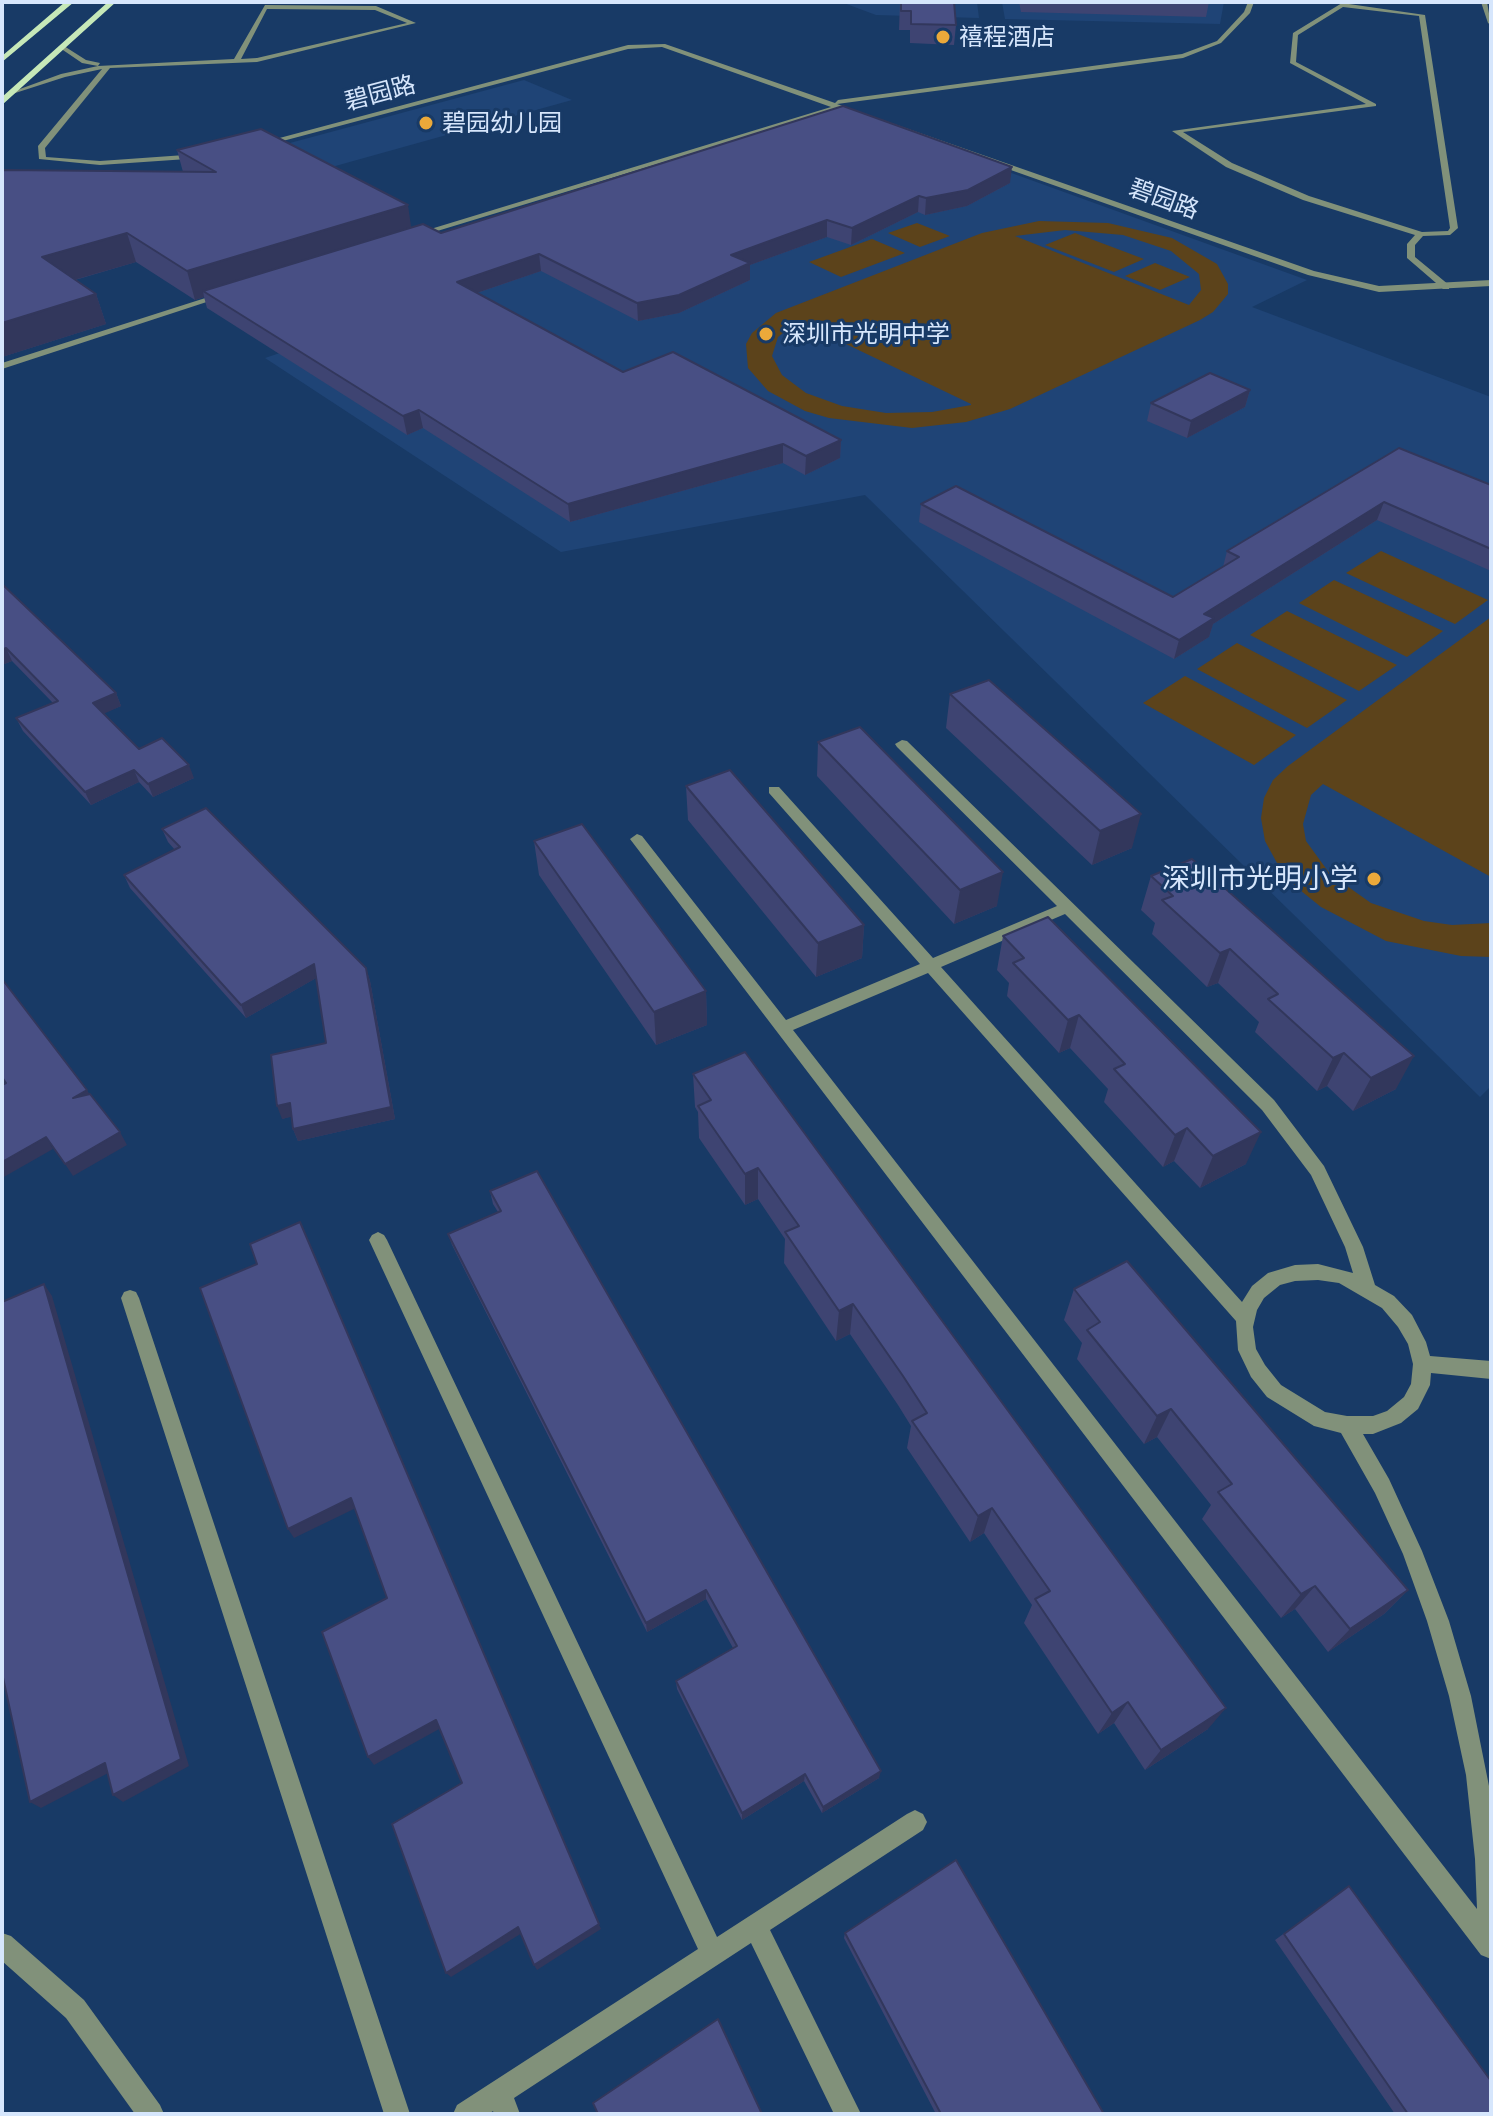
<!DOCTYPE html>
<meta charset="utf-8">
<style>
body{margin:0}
#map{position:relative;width:1493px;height:2116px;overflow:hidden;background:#183a66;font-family:"Exo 2",sans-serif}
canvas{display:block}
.frame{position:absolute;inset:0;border:4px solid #d6e6fc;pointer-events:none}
</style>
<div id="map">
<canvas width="1493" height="2116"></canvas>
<div class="frame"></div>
</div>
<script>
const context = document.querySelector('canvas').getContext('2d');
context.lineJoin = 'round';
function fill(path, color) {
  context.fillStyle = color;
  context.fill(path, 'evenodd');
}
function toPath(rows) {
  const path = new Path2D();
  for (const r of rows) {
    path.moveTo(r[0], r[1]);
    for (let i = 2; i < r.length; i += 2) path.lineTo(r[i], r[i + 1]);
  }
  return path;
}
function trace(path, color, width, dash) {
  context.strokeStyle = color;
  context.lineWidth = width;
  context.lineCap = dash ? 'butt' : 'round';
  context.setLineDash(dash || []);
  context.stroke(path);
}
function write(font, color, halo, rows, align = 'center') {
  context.font = font + ' "Exo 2","Noto Sans SC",sans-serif';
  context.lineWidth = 6;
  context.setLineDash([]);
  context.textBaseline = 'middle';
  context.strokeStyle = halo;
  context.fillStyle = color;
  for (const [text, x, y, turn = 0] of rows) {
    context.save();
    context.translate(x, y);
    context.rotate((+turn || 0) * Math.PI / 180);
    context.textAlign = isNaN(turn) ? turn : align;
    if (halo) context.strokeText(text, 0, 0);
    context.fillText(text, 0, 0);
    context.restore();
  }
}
fill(toPath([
 [841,2,977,2,979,18,876,15],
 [1002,2,1224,2,1220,24,1005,19],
 [524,80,572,100,321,170,275,147],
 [843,112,1307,280,1252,307,1491,397,1491,1086,1480,1097,865,495,561,552,265,358,407,310]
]), '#1f4476');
fill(toPath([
 [1039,221,1108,223,1172,238,1217,264,1228,284,1228,294,1213,312,1200,320,1010,409,966,422,912,428,829,418,805,411,768,391,748,368,746,344,752,333,776,313,982,233],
 [1065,230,1123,235,1171,251,1199,274,1201,290,1189,305,1015,236],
 [798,321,971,404,971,405,932,412,886,413,842,406,806,393,782,375,772,356,778,337],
 [917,223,950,236,920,247,888,233],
 [1075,233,1144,259,1114,272,1045,245],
 [872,239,905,253,841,277,809,262],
 [1155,263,1190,277,1160,290,1125,276],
 [1381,551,1488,600,1455,624,1346,573],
 [1334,580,1443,631,1407,657,1299,603],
 [1287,611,1397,665,1359,691,1250,635],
 [1491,617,1491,877,1323,784,1311,795,1303,824,1306,841,1330,874,1371,903,1424,921,1452,925,1491,923,1491,957,1461,956,1386,941,1321,907,1295,886,1277,863,1265,841,1261,818,1264,798,1273,780,1288,766],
 [1237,643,1347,700,1307,728,1197,669],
 [1185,676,1296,735,1254,765,1143,703]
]), '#5c431b');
fill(toPath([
 [1342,3,1425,15,1458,228,1450,235,1423,236,1415,245,1415,257,1449,285,1449,289,1443,289,1407,258,1407,244,1415,235,1303,200,1226,167,1172,131,1366,104,1290,63,1293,33,1342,3],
 [1343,7,1419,16,1450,228,1448,231,1422,232,1309,196,1232,163,1183,132,1376,106,1376,104,1296,62,1298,35,1343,7],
 [902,740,907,741,1274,1100,1324,1166,1363,1247,1375,1285,1394,1296,1412,1315,1426,1342,1430,1356,1491,1361,1491,1379,1431,1373,1430,1385,1418,1409,1401,1423,1373,1434,1363,1434,1389,1479,1422,1551,1449,1621,1471,1696,1491,1796,1491,1959,1481,1955,630,839,637,834,642,836,786,1020,920,964,769,793,769,787,779,787,933,958,1057,906,897,747,895,744,902,740],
 [1065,914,1262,1110,1311,1175,1345,1247,1353,1273,1318,1264,1295,1265,1268,1273,1252,1286,1242,1302,941,967,1065,914],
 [928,973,1236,1321,1238,1350,1251,1377,1267,1397,1314,1426,1341,1433,1375,1493,1403,1554,1427,1621,1449,1696,1466,1775,1475,1859,1477,1909,793,1030,928,973],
 [1318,1280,1339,1283,1382,1308,1398,1327,1408,1344,1413,1364,1411,1384,1404,1397,1387,1411,1373,1416,1347,1416,1325,1412,1281,1385,1265,1365,1256,1349,1253,1327,1257,1310,1264,1298,1280,1285,1295,1281,1318,1280],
 [378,1232,384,1235,387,1240,717,1937,907,1814,915,1810,923,1814,927,1822,923,1830,770,1930,861,2114,834,2114,751,1943,514,2098,520,2114,494,2114,493,2111,489,2114,453,2114,457,2105,698,1949,369,1240,372,1235,378,1232],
 [130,1290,136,1292,139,1298,410,2114,384,2114,121,1298,124,1292,130,1290]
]), '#81917a');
fill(toPath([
 [1248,2,1254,2,1250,13,1221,43,1183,58,837,104,1314,271,1379,286,1491,280,1491,286,1379,292,1308,275,838,109,411,239,411,235,831,107,662,47,628,49,264,146,257,144,628,45,665,44,835,103,838,100,1182,54,1217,41,1244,12,1248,2],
 [1481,2,1487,2,1491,25,1488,23,1481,2],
 [265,5,376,6,416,23,257,62,110,68,45,148,46,157,100,161,199,154,202,158,100,165,39,159,38,146,102,69,65,77,9,95,9,93,61,74,98,66,82,63,60,48,60,46,64,46,86,60,100,63,98,66,234,59,265,5],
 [267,9,375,10,407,23,257,58,241,59,267,9],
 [221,293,228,295,2,369,2,363,221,293],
 [2,1933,11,1936,84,2000,160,2105,164,2114,135,2114,66,2018,2,1961,2,1933]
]), '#81917a');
fill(toPath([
 [65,2,74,2,2,62,2,56,65,2],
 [108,2,116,2,2,105,2,97,108,2]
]), '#c6e8b8');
fill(toPath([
 [897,2,954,2,956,25,954,45,910,43,910,30,899,30,900,2],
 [1019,2,1209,2,1206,17,1021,12],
 [177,150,411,227,441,233,1010,183,967,206,925,215,918,212,851,245,827,237,750,265,750,280,679,313,638,321,541,271,477,293,623,372,841,440,840,458,805,475,783,463,570,522,423,428,407,435,207,308,204,297,195,300,136,262,75,280,96,294,106,324,2,357,2,170,183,172],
 [1250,390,1245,407,1187,438,1147,421,1151,403],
 [1399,448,1491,485,1491,571,1377,520,1213,624,1209,637,1174,659,919,522,921,504,1173,597,1223,567,1227,551],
 [2,584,116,693,121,706,104,713,139,749,194,778,153,797,139,782,91,805,23,731,16,718,53,703,12,661,2,665],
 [950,694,1132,848,1092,865,946,728],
 [818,742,997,906,954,924,817,776],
 [686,786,864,925,862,958,816,977,688,820],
 [162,829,366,968,370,981,395,1119,298,1141,293,1129,292,1116,282,1119,326,1043,316,978,246,1018,130,888,124,875,175,850,168,842],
 [534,841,706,991,707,1025,656,1045,539,875],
 [1151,876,1396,1089,1353,1111,1327,1086,1317,1091,1255,1032,1259,1022,1218,983,1207,987,1152,934,1155,923,1141,910],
 [1003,936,1246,1164,1200,1188,1174,1161,1163,1167,1104,1102,1108,1089,1070,1048,1059,1053,1007,996,1009,983,997,970],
 [693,1074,1208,1729,1145,1770,1114,1723,1098,1734,1024,1623,1032,1605,984,1533,970,1542,907,1448,911,1426,898,1405,850,1334,836,1341,784,1263,785,1239,758,1199,745,1205,699,1138,698,1112,695,1107],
 [490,1191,879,1778,822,1813,804,1781,742,1820,677,1689,676,1681,733,1648,706,1599,647,1632,452,1245,448,1234,498,1212,493,1204],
 [1074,1289,1408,1590,1384,1614,1328,1652,1295,1609,1281,1618,1202,1519,1211,1505,1157,1437,1144,1444,1077,1359,1082,1343,1064,1320],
 [1349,1886,1491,2114,1395,2114,1275,1940],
 [845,1933,1104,2114,936,2114,844,1938]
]), '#3e4472');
fill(toPath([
 [1012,167,1010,183,967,206,925,215,926,198],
 [919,196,918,212,851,245,852,228],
 [408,205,412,233,203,291,204,297,195,300,187,271],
 [827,220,827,237,750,265,750,280,679,313,638,321,637,303,731,255],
 [127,233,136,262,53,286,42,257],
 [539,254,541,271,459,299,457,282],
 [96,294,106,324,2,357,2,323],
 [1250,390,1245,407,1187,438,1191,421],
 [419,410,423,428,407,435,403,416],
 [841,440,840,458,805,475,806,456],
 [783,444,783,463,570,522,568,504],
 [1384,502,1377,520,1213,624,1209,637,1174,659,1179,640,1204,614],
 [6,648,12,661,2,665,2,650],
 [116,693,121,706,99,716,93,703],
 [189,765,194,778,153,797,148,784],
 [134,770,139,782,91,805,85,792],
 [1141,814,1132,848,1092,865,1100,831],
 [1003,872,997,906,954,924,960,890],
 [864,925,862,958,816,977,818,943],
 [1230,949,1218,983,1207,987,1220,953],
 [314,964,318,977,246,1018,241,1005],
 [366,968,370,981,395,1119,298,1141,293,1129],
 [706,991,707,1025,656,1045,654,1012],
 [1079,1015,1070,1048,1059,1053,1068,1020],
 [1344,1053,1327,1086,1317,1091,1333,1058],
 [1414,1056,1396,1089,1353,1111,1371,1078],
 [87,1090,94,1102,73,1098],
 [290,1103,295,1116,282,1119,277,1106],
 [1187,1128,1174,1161,1163,1167,1175,1135],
 [120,1132,127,1145,73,1176,65,1164],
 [1261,1132,1246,1164,1200,1188,1213,1156],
 [46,1137,53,1149,2,1178,2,1162],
 [758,1168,758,1199,745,1205,745,1174],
 [300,1222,601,1929,537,1970,534,1965],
 [44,1284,52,1296,189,1766,123,1802,113,1795],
 [853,1304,850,1334,836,1341,839,1311],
 [1171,1409,1157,1437,1144,1444,1157,1416],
 [351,1498,356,1508,294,1538,288,1529],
 [992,1508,984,1533,970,1542,978,1516],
 [1315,1586,1295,1609,1281,1618,1301,1594],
 [706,1590,706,1599,647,1632,646,1623],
 [1408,1590,1384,1614,1328,1652,1350,1629],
 [1128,1702,1114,1723,1098,1734,1112,1713],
 [1226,1708,1208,1729,1145,1770,1161,1750],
 [436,1720,441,1728,374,1765,368,1757],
 [105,1763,114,1770,41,1808,30,1802],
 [881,1771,879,1778,822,1813,823,1807],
 [805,1774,804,1781,742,1820,742,1813],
 [518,1927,522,1933,451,1977,446,1973]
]), '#32375c');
const building = toPath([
 [901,2,954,2,956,25,911,24,911,11,901,11,901,2],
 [843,106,1012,167,968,190,926,198,919,196,852,228,827,220,731,255,750,263,679,295,637,303,539,254,457,282,623,372,673,352,841,440,806,456,783,444,568,504,419,410,403,416,203,291,423,224,441,233,843,106],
 [261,129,408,205,187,271,127,233,42,257,96,294,2,323,2,170,216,172,177,150,261,129],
 [1210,373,1250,390,1191,421,1151,403,1210,373],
 [1399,448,1491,485,1491,549,1384,502,1204,614,1214,618,1179,640,921,504,956,486,1173,597,1239,557,1227,551,1399,448],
 [2,584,116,693,93,703,139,749,162,738,189,765,148,784,134,770,85,792,16,718,58,701,6,648,2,650,2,584],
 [989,680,1141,814,1100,831,950,694,989,680],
 [860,727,1003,872,960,890,818,742,860,727],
 [730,770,864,925,818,943,686,786,730,770],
 [206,808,366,968,391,1107,293,1129,290,1103,277,1106,271,1055,326,1043,314,964,241,1005,124,875,180,847,162,829,206,808],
 [582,824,706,991,654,1012,534,841,582,824],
 [1192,859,1414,1056,1371,1078,1344,1053,1333,1058,1268,999,1278,994,1230,949,1220,953,1162,900,1173,896,1151,876,1192,859],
 [1048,917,1261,1132,1213,1156,1187,1128,1175,1135,1114,1069,1125,1064,1079,1015,1068,1020,1013,963,1024,958,1003,936,1048,917],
 [2,979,87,1090,73,1098,90,1094,120,1132,65,1164,46,1137,2,1162,2,1085,6,1083,2,1077,2,979],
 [745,1052,1226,1708,1161,1750,1128,1702,1112,1713,1035,1599,1050,1591,992,1508,978,1516,912,1421,927,1413,903,1376,853,1304,839,1311,785,1232,799,1226,758,1168,745,1174,698,1106,711,1100,693,1074,745,1052],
 [537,1171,881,1771,823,1807,805,1774,742,1813,676,1681,737,1646,706,1590,646,1623,448,1234,501,1211,490,1191,537,1171],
 [300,1222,599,1924,534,1965,518,1927,446,1973,392,1824,462,1783,436,1720,368,1757,322,1632,387,1598,351,1498,288,1529,200,1288,257,1264,250,1244,300,1222],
 [1127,1261,1408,1590,1350,1629,1315,1586,1301,1594,1218,1492,1232,1484,1171,1409,1157,1416,1087,1330,1100,1322,1074,1289,1127,1261],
 [44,1284,181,1759,113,1795,105,1763,30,1802,2,1673,2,1302,44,1284],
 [956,1860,1104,2114,941,2114,845,1933,956,1860],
 [1349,1886,1491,2081,1491,2114,1408,2114,1284,1934,1349,1886],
 [718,2019,762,2114,598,2114,593,2103,718,2019]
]);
fill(building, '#484f84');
trace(building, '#32375c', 2);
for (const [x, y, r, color] of [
 [943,37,8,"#eba93a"],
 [426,123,8,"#eba93a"],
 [766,334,8,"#eba93a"],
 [1374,879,8,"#eba93a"]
]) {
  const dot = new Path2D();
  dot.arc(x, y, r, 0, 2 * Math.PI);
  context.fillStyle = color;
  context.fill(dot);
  trace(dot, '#183a66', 3);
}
write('24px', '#d6e6fc', '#183a66', [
 ["禧程酒店",959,37],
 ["碧园幼儿园",442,123],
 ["深圳市光明中学",782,334]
], 'left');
write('24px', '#d6e6fc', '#183a66', [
 ["碧园路",380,93,-15],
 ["碧园路",1164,199,20]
]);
write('28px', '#d6e6fc', '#183a66', [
 ["深圳市光明小学",1358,879]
], 'right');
</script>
